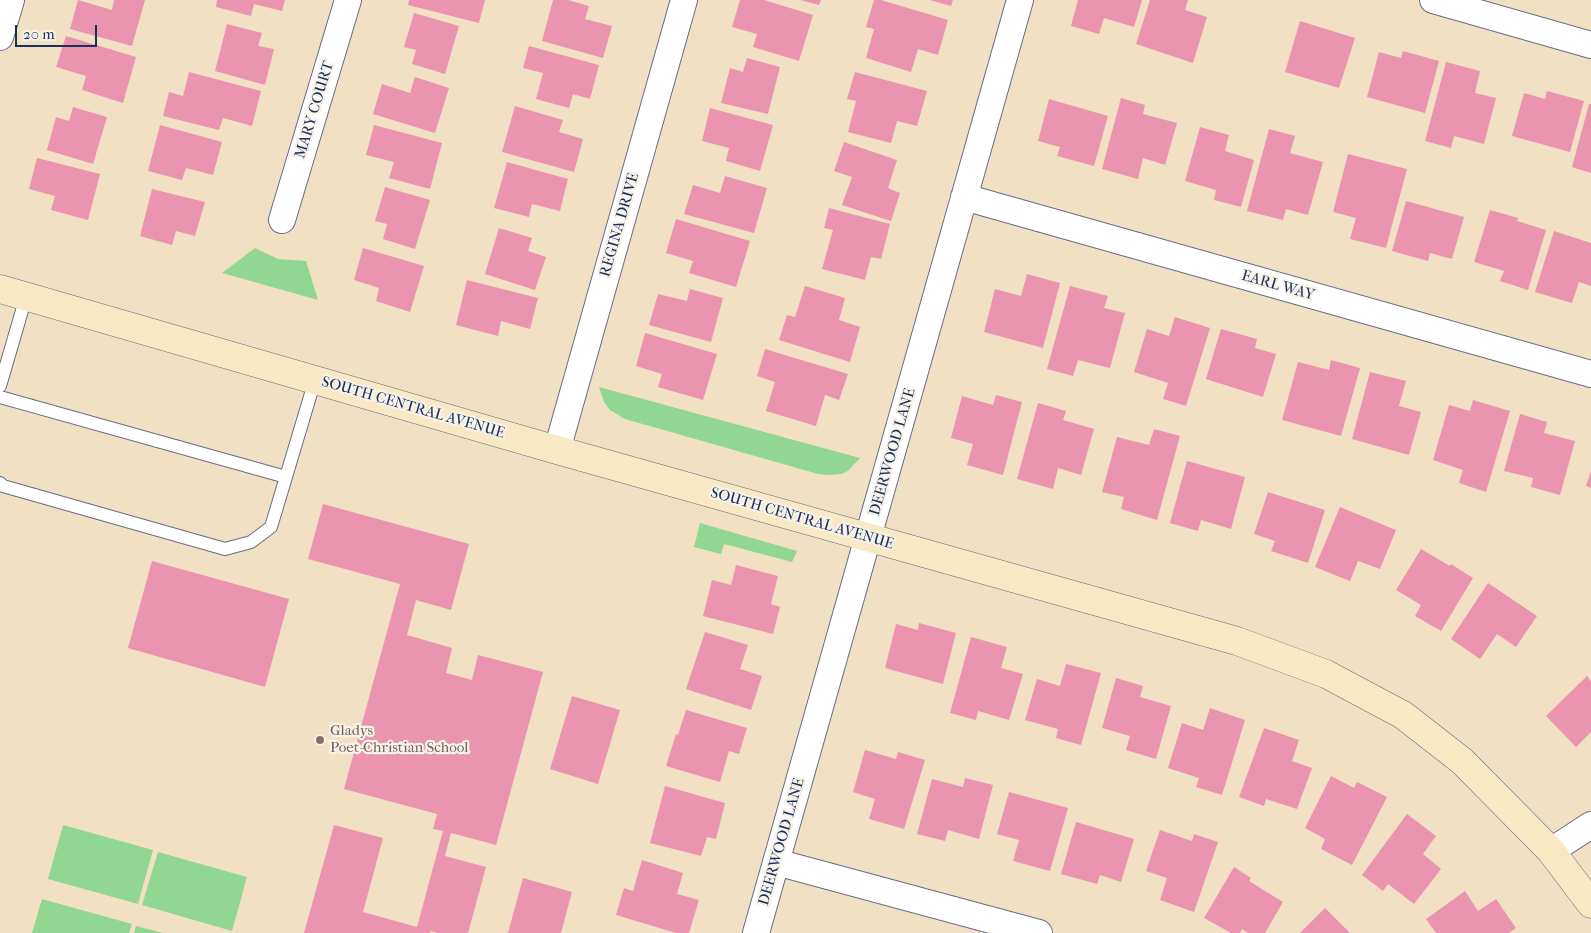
<!DOCTYPE html>
<style>
body{margin:0}
#map{position:relative;width:1591px;height:933px;overflow:hidden;background:#f2e0c4;font-family:"IM FELL French Canon",serif}
canvas{display:block}
.scale{position:absolute;left:15px;top:25px;width:82px;height:22px;box-sizing:border-box;border:2px solid #1b2f5e;border-top:0;padding-left:6px;font-size:15px;line-height:18px;white-space:nowrap;color:#1b2f5e;-webkit-text-stroke:4px #f7f3e8;paint-order:stroke}
</style>
<div id="map">
<canvas width="1591" height="933"></canvas>
<div class="scale">20 m</div>
</div>
<script>
const context = document.querySelector('canvas').getContext('2d');
context.lineJoin = 'round';
function fill(path, color) {
  context.fillStyle = color;
  context.fill(path, 'evenodd');
}
function toPath(rows) {
  const path = new Path2D();
  for (const r of rows) {
    path.moveTo(r[0], r[1]);
    for (let i = 2; i < r.length; i += 2) path.lineTo(r[i], r[i + 1]);
  }
  return path;
}
function trace(path, color, width, dash) {
  context.strokeStyle = color;
  context.lineWidth = width;
  context.lineCap = dash ? 'butt' : 'round';
  context.setLineDash(dash || []);
  context.stroke(path);
}
function write(font, color, halo, rows, align = 'center') {
  context.font = font + ' "IM FELL French Canon",serif';
  context.lineWidth = 4.5;
  context.setLineDash([]);
  context.textBaseline = 'middle';
  context.strokeStyle = halo;
  context.fillStyle = color;
  for (const [text, x, y, turn = 0] of rows) {
    context.save();
    context.translate(x, y);
    context.rotate((+turn || 0) * Math.PI / 180);
    context.textAlign = isNaN(turn) ? turn : align;
    if (halo) context.strokeText(text, 0, 0);
    context.fillText(text, 0, 0);
    context.restore();
  }
}
fill(toPath([
 [255,248,278,259,306,261,318,300,222,273],
 [599,387,860,458,848,471,841,474,829,475,818,474,625,419,610,410,604,402],
 [700,523,797,551,792,562,724,544,721,554,694,547],
 [63,825,153,850,138,904,48,879],
 [158,852,247,877,232,931,142,905],
 [42,899,132,924,129,933,32,933],
 [136,926,163,933,134,933]
]), '#91d791');
fill(toPath([
 [78,0,112,10,114,0,145,0,132,46,70,29],
 [217,0,285,0,282,11,254,4,251,16,216,7],
 [409,0,485,0,479,23,408,5],
 [553,0,568,0,589,6,585,19,612,26,603,58,542,41],
 [740,0,764,0,813,15,799,61,753,47,757,34,732,27],
 [800,0,821,0,819,5],
 [874,0,881,0,948,20,938,55,918,49,911,72,866,58,874,29,866,27],
 [930,0,953,0,951,6],
 [1078,0,1142,0,1134,27,1104,18,1099,34,1071,26],
 [1150,0,1188,0,1185,10,1207,17,1193,63,1136,44],
 [414,13,459,26,445,74,412,64,416,50,404,47],
 [1300,21,1355,38,1339,88,1285,72],
 [227,24,262,33,258,46,274,49,265,85,215,71],
 [66,36,136,57,123,103,82,90,86,76,56,67],
 [529,46,599,65,590,99,573,94,569,108,536,99,543,73,523,68],
 [1403,51,1439,61,1425,113,1367,97,1379,52,1401,58],
 [747,58,780,67,768,114,721,103,730,68,743,72],
 [1446,62,1480,71,1475,93,1496,98,1484,144,1454,136,1451,148,1425,141],
 [189,72,261,91,252,126,223,118,219,130,163,116,169,92,183,96],
 [855,72,927,91,917,126,897,121,891,143,848,132,856,101,847,99],
 [415,77,449,88,435,133,373,114,382,84,410,93],
 [1547,91,1584,101,1570,152,1512,136,1524,93,1545,99],
 [1121,98,1145,105,1143,114,1177,123,1165,165,1143,158,1138,179,1102,169],
 [1049,99,1108,116,1094,166,1057,156,1060,147,1038,141],
 [1589,104,1591,104,1591,173,1572,167],
 [515,106,563,120,559,132,583,139,574,172,502,152],
 [73,107,107,117,93,164,47,150,56,117,69,121],
 [710,108,773,125,760,171,726,161,729,148,702,141],
 [160,125,222,142,213,175,186,168,182,180,148,171],
 [374,125,442,143,430,189,389,178,394,162,366,155],
 [1200,127,1229,135,1225,151,1254,160,1241,207,1214,200,1216,190,1185,181],
 [1269,129,1295,136,1290,153,1323,162,1308,215,1286,209,1283,220,1247,211],
 [844,142,897,160,888,188,900,193,891,221,842,205,852,177,834,171],
 [1348,154,1407,169,1386,248,1350,239,1356,218,1333,212],
 [37,158,100,174,88,220,51,210,55,196,29,189],
 [507,162,568,179,560,211,532,204,529,217,494,208],
 [725,176,767,188,754,233,684,214,693,185,720,193],
 [385,187,430,200,415,249,383,239,387,224,375,221],
 [152,189,205,202,195,236,176,231,172,245,140,236],
 [1406,201,1464,217,1452,259,1430,253,1428,261,1392,251],
 [829,208,890,224,881,259,871,257,865,280,822,269,833,230,824,228],
 [1490,210,1518,218,1517,221,1546,230,1528,290,1500,281,1504,271,1474,262],
 [676,219,750,241,736,287,689,273,693,261,666,253],
 [499,228,532,238,528,251,546,257,535,290,485,274],
 [1554,231,1591,243,1591,286,1579,282,1572,303,1535,292],
 [363,248,424,266,410,312,376,301,379,288,354,280],
 [1027,274,1060,283,1043,348,984,332,995,289,1021,296],
 [467,280,538,298,530,329,501,321,498,336,456,325],
 [805,286,845,298,839,320,860,327,850,362,779,340,787,315,795,317],
 [1070,286,1108,296,1104,308,1125,313,1110,368,1078,360,1073,376,1047,369],
 [690,289,723,298,711,342,649,325,658,294,687,301],
 [1175,317,1210,328,1186,406,1163,399,1168,383,1134,372,1147,329,1169,336],
 [1221,329,1257,339,1255,348,1276,354,1263,397,1206,379],
 [645,333,717,354,703,400,658,387,662,374,636,366],
 [765,349,848,374,839,400,825,395,816,426,766,411,775,382,757,376],
 [1331,360,1360,368,1341,436,1282,420,1298,362,1329,370],
 [1370,372,1406,381,1399,406,1421,412,1409,455,1352,439],
 [996,395,1022,402,1003,475,967,465,973,444,951,438,962,396,993,405],
 [1473,400,1510,411,1486,492,1459,483,1463,470,1433,460,1449,405,1470,411],
 [1038,403,1066,411,1063,420,1094,429,1081,475,1058,468,1053,489,1017,479],
 [1520,414,1547,422,1544,433,1575,441,1560,495,1531,487,1533,478,1504,471],
 [1154,429,1180,436,1157,520,1121,509,1124,497,1102,492,1117,437,1149,445],
 [1187,461,1245,477,1231,529,1201,520,1198,531,1170,523],
 [1591,471,1591,488,1586,486],
 [1268,492,1325,510,1308,563,1271,551,1275,541,1254,534],
 [323,504,469,544,451,610,416,600,407,635,452,648,446,673,472,680,478,655,543,672,496,845,451,833,445,856,486,867,468,933,437,933,431,931,430,933,304,933,334,825,383,838,363,912,417,927,443,831,433,829,437,814,344,789,400,584,308,559],
 [1340,507,1396,530,1380,569,1358,561,1350,581,1315,567],
 [1421,549,1450,566,1451,564,1473,578,1441,631,1415,616,1421,605,1396,590],
 [152,561,289,599,265,687,128,648],
 [736,565,778,576,771,604,780,607,773,634,703,616,712,580,731,585],
 [1488,583,1537,616,1516,647,1497,634,1480,659,1451,639],
 [919,623,956,633,943,684,885,668,896,624,918,630],
 [705,632,748,645,740,669,762,676,751,710,686,689],
 [971,637,1007,647,1001,668,1023,674,1009,720,978,711,976,720,950,713],
 [1066,664,1101,673,1081,745,1056,738,1058,729,1025,720,1037,679,1060,686],
 [1587,676,1591,681,1591,732,1576,747,1546,716],
 [1116,678,1143,686,1140,697,1171,706,1156,759,1126,750,1130,736,1102,728],
 [572,696,620,710,598,784,550,769],
 [1210,708,1245,720,1222,795,1196,787,1199,778,1168,768,1182,723,1203,730],
 [686,710,747,728,739,754,729,751,720,782,666,766,676,734,678,735],
 [1264,728,1299,740,1292,761,1312,768,1297,809,1266,799,1264,806,1239,797],
 [865,750,896,759,898,752,925,760,904,829,869,819,875,799,853,792],
 [1331,776,1354,788,1357,782,1387,797,1352,865,1321,849,1325,839,1305,828],
 [965,778,993,785,979,839,948,830,945,841,917,834,932,779,963,787],
 [665,786,725,803,716,839,707,837,701,856,650,843],
 [1009,792,1068,808,1050,871,1013,861,1019,840,997,834],
 [1407,814,1436,836,1423,854,1441,869,1414,904,1388,884,1383,891,1362,875],
 [1076,822,1134,839,1121,882,1100,875,1097,884,1061,874],
 [1160,830,1192,841,1194,834,1218,842,1194,912,1160,900,1167,878,1146,871],
 [642,860,683,873,677,894,699,900,689,933,676,933,616,915,624,888,633,891],
 [1234,867,1251,878,1249,881,1283,902,1265,933,1248,933,1242,929,1240,933,1231,933,1204,918],
 [523,878,572,892,561,933,508,933],
 [1465,891,1478,911,1496,899,1516,928,1509,933,1436,933,1426,919],
 [1325,908,1350,933,1300,933]
]), '#ea94b0');
const lane = toPath([
 [0,386,26,297],
 [0,397,286,477],
 [0,483,3,486,225,549,251,542,271,527,315,380]
]);
const street = toPath([
 [1433,0,1591,45],
 [0,37,11,0],
 [964,197,1591,374],
 [282,220,348,0],
 [557,450,684,0],
 [1551,851,1591,825],
 [776,862,1039,933],
 [756,933,1020,0]
]);
const secondary = toPath([
 [0,289,557,450,1237,641,1326,674,1403,715,1462,761,1551,851,1591,904]
]);
trace(lane, '#666d82', 14);
trace(street, '#666d82', 28);
trace(secondary, '#666d82', 29);
trace(lane, '#fff', 12);
trace(street, '#fff', 26);
trace(secondary, '#f8e8c3', 28);
for (const [x, y, r, color] of [
 [320,740,5,"#8d6e63"]
]) {
  const dot = new Path2D();
  dot.arc(x, y, r, 0, 2 * Math.PI);
  context.fillStyle = color;
  context.fill(dot);
  trace(dot, '#f7f3e8', 2);
}
write('15px', '#1b2f5e', '#f7f3e8', [
 ["MARY COURT",315,110,-73],
 ["REGINA DRIVE",620,225,-74],
 ["EARL WAY",1278,286,16],
 ["SOUTH CENTRAL AVENUE",413,408,16],
 ["DEERWOOD LANE",893,452,-74],
 ["SOUTH CENTRAL AVENUE",802,519,16],
 ["DEERWOOD LANE",782,842,-74]
]);
write('15px', '#785e54', '#f7f3e8', [
 ["Gladys",330,731],
 ["Poet-Christian School",330,748]
], 'left');
</script>
